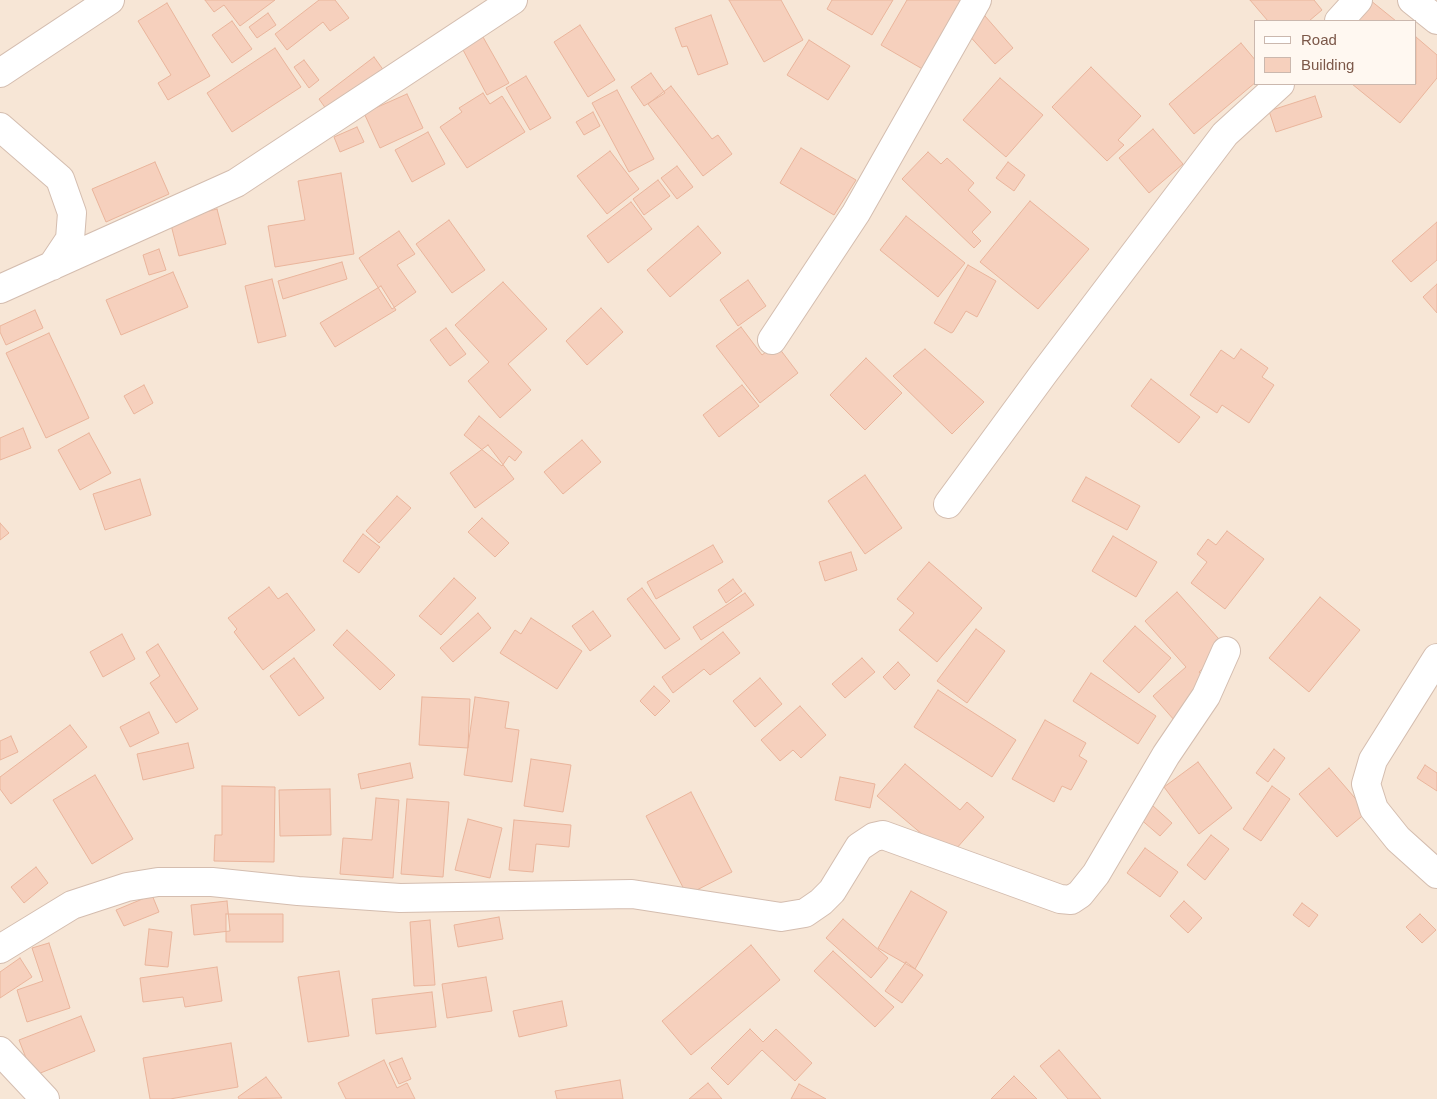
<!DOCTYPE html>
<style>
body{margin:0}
#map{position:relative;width:1437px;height:1099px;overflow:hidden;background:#fef4e8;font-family:Arial,sans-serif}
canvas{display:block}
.legend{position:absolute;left:1254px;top:20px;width:162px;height:65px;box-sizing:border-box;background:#fff8f1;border:1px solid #cbb8ae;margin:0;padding:6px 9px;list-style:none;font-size:15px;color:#7c5849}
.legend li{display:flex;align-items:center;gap:10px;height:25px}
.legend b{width:25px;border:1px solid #cbb8ae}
</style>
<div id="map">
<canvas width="1437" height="1099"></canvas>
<ul class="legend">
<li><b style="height:6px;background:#fff"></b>Road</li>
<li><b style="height:14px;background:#f6d0bd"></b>Building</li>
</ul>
</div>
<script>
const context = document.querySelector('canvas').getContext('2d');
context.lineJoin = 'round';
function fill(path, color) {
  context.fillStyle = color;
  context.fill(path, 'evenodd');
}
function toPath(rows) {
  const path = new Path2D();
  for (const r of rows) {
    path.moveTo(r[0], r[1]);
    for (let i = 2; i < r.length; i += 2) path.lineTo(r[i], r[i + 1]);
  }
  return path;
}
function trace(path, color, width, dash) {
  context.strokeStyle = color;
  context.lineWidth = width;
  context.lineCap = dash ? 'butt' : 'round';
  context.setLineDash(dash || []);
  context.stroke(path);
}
fill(toPath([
 [0,0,1437,0,1437,1099,0,1099],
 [1256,21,1416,21,1416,84,1256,84]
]), '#f7e6d6');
const building = toPath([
 [205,0,275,0,240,26,224,5,214,12,205,0],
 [319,0,335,0,349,18,330,31,323,22,287,50,275,34,319,0],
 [729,0,781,0,803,40,764,62,729,0],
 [832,0,893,0,872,35,827,9,832,0],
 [907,0,964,0,926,71,881,45,907,0],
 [1250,0,1314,0,1322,10,1309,21,1268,21,1250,0],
 [1370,0,1396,21,1352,21,1370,0],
 [167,3,210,76,168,100,158,83,171,75,138,21,167,3],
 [268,13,276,25,257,38,249,27,268,13],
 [711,15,728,64,698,75,687,46,682,47,675,28,711,15],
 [985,16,1013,48,995,64,966,32,985,16],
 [232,21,252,49,232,63,212,35,232,21],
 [580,25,615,80,588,97,554,42,580,25],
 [483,37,509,83,487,95,462,48,483,37],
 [1416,37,1437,55,1437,78,1400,123,1352,84,1416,84,1416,37],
 [809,40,850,66,828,100,787,75,809,40],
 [1241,43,1256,61,1256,82,1194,134,1169,104,1241,43],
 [275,48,301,87,232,132,207,93,275,48],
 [374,57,392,82,336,123,319,99,374,57],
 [304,60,319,80,309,88,294,67,304,60],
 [1091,67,1141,116,1118,140,1124,145,1107,161,1052,107,1091,67],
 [651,73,665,93,644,106,631,87,651,73],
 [526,76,551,118,530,130,506,88,526,76],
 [1000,78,1043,115,1006,157,963,120,1000,78],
 [671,86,712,139,718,135,732,154,703,176,648,104,671,86],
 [617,90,654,159,629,172,592,103,617,90],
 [483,93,490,104,502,96,525,132,467,168,440,127,462,112,459,108,483,93],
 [407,94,423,128,380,148,364,113,407,94],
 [1315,96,1322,117,1276,132,1269,111,1315,96],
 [593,112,600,126,584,135,576,122,593,112],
 [357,127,364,142,340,152,334,137,357,127],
 [1153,129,1183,164,1149,193,1119,158,1153,129],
 [428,132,445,164,412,182,395,150,428,132],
 [801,148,856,180,834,215,780,183,801,148],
 [610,151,639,189,607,214,577,176,610,151],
 [928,152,941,164,947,158,974,183,968,190,991,212,972,232,981,241,974,248,902,179,928,152],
 [155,162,169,194,106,222,92,189,155,162],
 [1008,162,1025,175,1014,191,996,178,1008,162],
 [677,166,693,187,677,199,661,178,677,166],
 [341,173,354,254,275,267,268,226,305,220,298,181,341,173],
 [658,180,670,196,644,215,633,199,658,180],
 [1030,201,1089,249,1038,309,980,262,1030,201],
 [631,202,652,229,608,263,587,236,631,202],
 [217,209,226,244,179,256,170,221,217,209],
 [906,216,965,263,938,297,880,250,906,216],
 [449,220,485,270,452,293,416,244,449,220],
 [1437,222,1437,260,1411,282,1392,261,1437,222],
 [698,226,721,253,670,297,647,270,698,226],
 [399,231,415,254,397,265,416,292,392,309,359,258,399,231],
 [159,249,166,270,149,275,143,255,159,249],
 [342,262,347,279,283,299,278,281,342,262],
 [968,265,996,281,977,317,966,311,953,332,951,333,934,323,968,265],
 [173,272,188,307,121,335,106,300,173,272],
 [272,279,286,336,258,343,245,286,272,279],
 [748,280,766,306,738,326,720,300,748,280],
 [503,282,547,329,508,364,531,390,500,418,468,381,489,362,455,325,503,282],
 [1437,284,1437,313,1423,297,1437,284],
 [381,286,396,310,335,347,320,323,381,286],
 [601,308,623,332,587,365,566,341,601,308],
 [35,310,43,328,6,345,0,332,0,326,35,310],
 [741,327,762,355,776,344,798,373,760,403,716,346,741,327],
 [446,328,466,354,450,366,430,340,446,328],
 [49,333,89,418,46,438,6,353,49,333],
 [925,349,984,402,952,434,893,376,925,349],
 [1241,349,1268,368,1262,377,1274,385,1249,423,1222,405,1217,413,1190,395,1221,350,1234,359,1241,349],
 [866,358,902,393,865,430,830,395,866,358],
 [1151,379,1200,417,1179,443,1131,406,1151,379],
 [144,385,153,403,134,414,124,396,144,385],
 [742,385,759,406,719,437,703,415,742,385],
 [479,416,522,452,515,461,509,456,502,466,464,435,479,416],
 [23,428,31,448,0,460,0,438,23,428],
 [89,433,111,473,80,490,58,450,89,433],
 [582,440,601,462,563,494,544,472,582,440],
 [488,445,514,479,475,508,450,473,488,445],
 [865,475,902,528,865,554,828,501,865,475],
 [1086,477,1140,506,1127,530,1072,501,1086,477],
 [140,479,151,515,105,530,93,494,140,479],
 [397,496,411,508,379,543,366,531,397,496],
 [482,518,509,543,495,557,468,532,482,518],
 [0,523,9,533,0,540,0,523],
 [1227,531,1264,559,1225,609,1191,583,1207,562,1197,554,1208,539,1216,545,1227,531],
 [363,534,380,547,359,573,343,561,363,534],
 [1113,536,1157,562,1136,597,1092,571,1113,536],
 [713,545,723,562,656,599,647,582,713,545],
 [851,552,857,570,825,581,819,562,851,552],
 [929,562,982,608,937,662,899,630,914,613,897,599,929,562],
 [454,578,476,598,441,635,419,616,454,578],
 [733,579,742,591,726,603,718,590,733,579],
 [269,587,278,599,287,593,315,630,263,670,234,632,237,629,228,618,269,587],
 [642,588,680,639,665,649,627,599,642,588],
 [1177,592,1226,647,1199,672,1212,687,1175,721,1153,696,1186,667,1145,621,1177,592],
 [745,593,754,605,701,640,693,627,745,593],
 [1320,597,1360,630,1309,692,1269,658,1320,597],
 [593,611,611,636,590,651,572,626,593,611],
 [478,613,491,628,453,662,440,648,478,613],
 [531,618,582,651,557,689,500,653,515,630,521,634,531,618],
 [1135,626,1171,658,1139,693,1103,661,1135,626],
 [976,629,1005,651,967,703,937,681,976,629],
 [347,630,395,675,380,690,333,645,347,630],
 [723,632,740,653,710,675,704,669,673,693,662,677,723,632],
 [122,634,135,659,103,677,90,652,122,634],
 [158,644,198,709,176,723,150,683,160,676,146,652,158,644],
 [294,658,324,698,299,716,270,676,294,658],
 [862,658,875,672,845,698,832,684,862,658],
 [898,662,910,675,895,690,883,677,898,662],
 [1091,673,1156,716,1138,744,1073,701,1091,673],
 [760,678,782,704,755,727,733,701,760,678],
 [654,686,670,701,655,716,640,701,654,686],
 [938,690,1016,740,992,777,914,727,938,690],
 [422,697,470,699,468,748,419,745,422,697],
 [475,697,509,702,505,728,519,730,512,782,464,775,475,697],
 [800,706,826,735,801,758,793,750,780,761,761,740,800,706],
 [149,712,159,733,130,747,120,727,149,712],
 [1045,720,1086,743,1079,756,1087,761,1071,790,1062,786,1054,802,1012,779,1045,720],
 [70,725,87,747,11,804,0,789,0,777,70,725],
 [11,736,18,752,0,760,0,741,11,736],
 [188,743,194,768,143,780,137,754,188,743],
 [1274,749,1285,758,1268,782,1256,773,1274,749],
 [531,759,571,765,563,812,524,806,531,759],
 [1198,762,1232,808,1199,834,1164,787,1198,762],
 [410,763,413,778,361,789,358,774,410,763],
 [905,764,960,810,967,802,984,817,949,857,877,796,905,764],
 [1425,765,1437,773,1437,791,1417,778,1425,765],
 [1329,768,1367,812,1337,837,1299,794,1329,768],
 [95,775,133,839,92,864,53,800,95,775],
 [840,777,875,784,870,808,835,800,840,777],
 [222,786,275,787,274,862,214,861,215,835,222,835,222,786],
 [1272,786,1290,799,1261,841,1243,829,1272,786],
 [330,789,331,835,280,836,279,790,330,789],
 [691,792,732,872,687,895,646,816,691,792],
 [1143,797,1172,823,1160,836,1131,811,1143,797],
 [376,798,399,800,393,878,340,874,343,838,372,840,376,798],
 [407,799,449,802,443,877,401,874,407,799],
 [468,819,502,828,490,878,455,870,468,819],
 [514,820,571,825,569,847,536,844,533,872,509,870,514,820],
 [1211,835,1229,849,1205,880,1187,865,1211,835],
 [1145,848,1178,872,1160,897,1127,873,1145,848],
 [36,867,48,883,24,903,11,887,36,867],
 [911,891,947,912,915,969,878,948,911,891],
 [152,895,159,912,124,926,116,910,152,895],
 [227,901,230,931,194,935,191,905,227,901],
 [1184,901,1202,918,1188,933,1170,916,1184,901],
 [1302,903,1318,915,1309,927,1293,915,1302,903],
 [226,914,283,914,283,942,226,942,226,914],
 [1420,914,1436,930,1422,943,1406,927,1420,914],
 [499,917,503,939,458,947,454,925,499,917],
 [843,919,888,958,871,978,826,938,843,919],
 [430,920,435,985,414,986,410,922,430,920],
 [149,929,172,932,168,967,145,965,149,929],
 [49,943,70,1008,27,1022,17,990,43,981,32,948,49,943],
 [751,945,780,980,691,1055,662,1021,751,945],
 [833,951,894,1007,875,1027,814,971,833,951],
 [20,958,32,977,0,998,0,972,20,958],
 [906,962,923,975,902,1003,885,991,906,962],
 [217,967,222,1001,185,1007,183,997,143,1002,140,978,217,967],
 [339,971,349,1036,308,1042,298,977,339,971],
 [486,977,492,1011,447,1018,442,984,486,977],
 [432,992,436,1027,376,1034,372,999,432,992],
 [562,1001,567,1026,519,1037,513,1011,562,1001],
 [81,1016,95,1051,33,1076,19,1040,81,1016],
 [750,1029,763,1042,776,1029,812,1063,795,1081,762,1050,728,1085,711,1068,750,1029],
 [231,1043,238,1087,170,1099,150,1099,143,1058,231,1043],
 [1059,1050,1101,1099,1068,1099,1040,1066,1059,1050],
 [402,1058,411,1079,399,1084,389,1063,402,1058],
 [384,1060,397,1088,407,1083,415,1099,346,1099,338,1083,384,1060],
 [1014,1076,1037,1099,991,1099,1014,1076],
 [266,1077,282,1098,239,1099,238,1097,266,1077],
 [620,1080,623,1099,557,1099,555,1091,620,1080],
 [708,1083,722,1099,689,1099,708,1083],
 [799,1084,826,1099,791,1099,799,1084]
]);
fill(building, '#f6d0bd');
trace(building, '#eab59c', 1);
const minor = toPath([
 [1412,0,1437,20],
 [1339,21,1358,0],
 [0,73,110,0],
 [0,127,60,179,72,213,70,239,52,266],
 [0,289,236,183,513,0],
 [772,340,856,213,977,0],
 [948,504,1044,373,1225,134,1280,84],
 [1437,658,1373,760,1366,784,1374,809,1398,839,1437,874],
 [0,949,72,905,127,887,158,882,212,882,298,891,400,898,632,894,781,917,805,913,821,902,832,891,859,847,874,837,883,835,1060,899,1071,900,1080,894,1096,874,1166,755,1206,696,1226,651],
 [0,1051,45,1099]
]);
trace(minor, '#d4bdaf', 30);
trace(minor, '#fff', 28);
</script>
